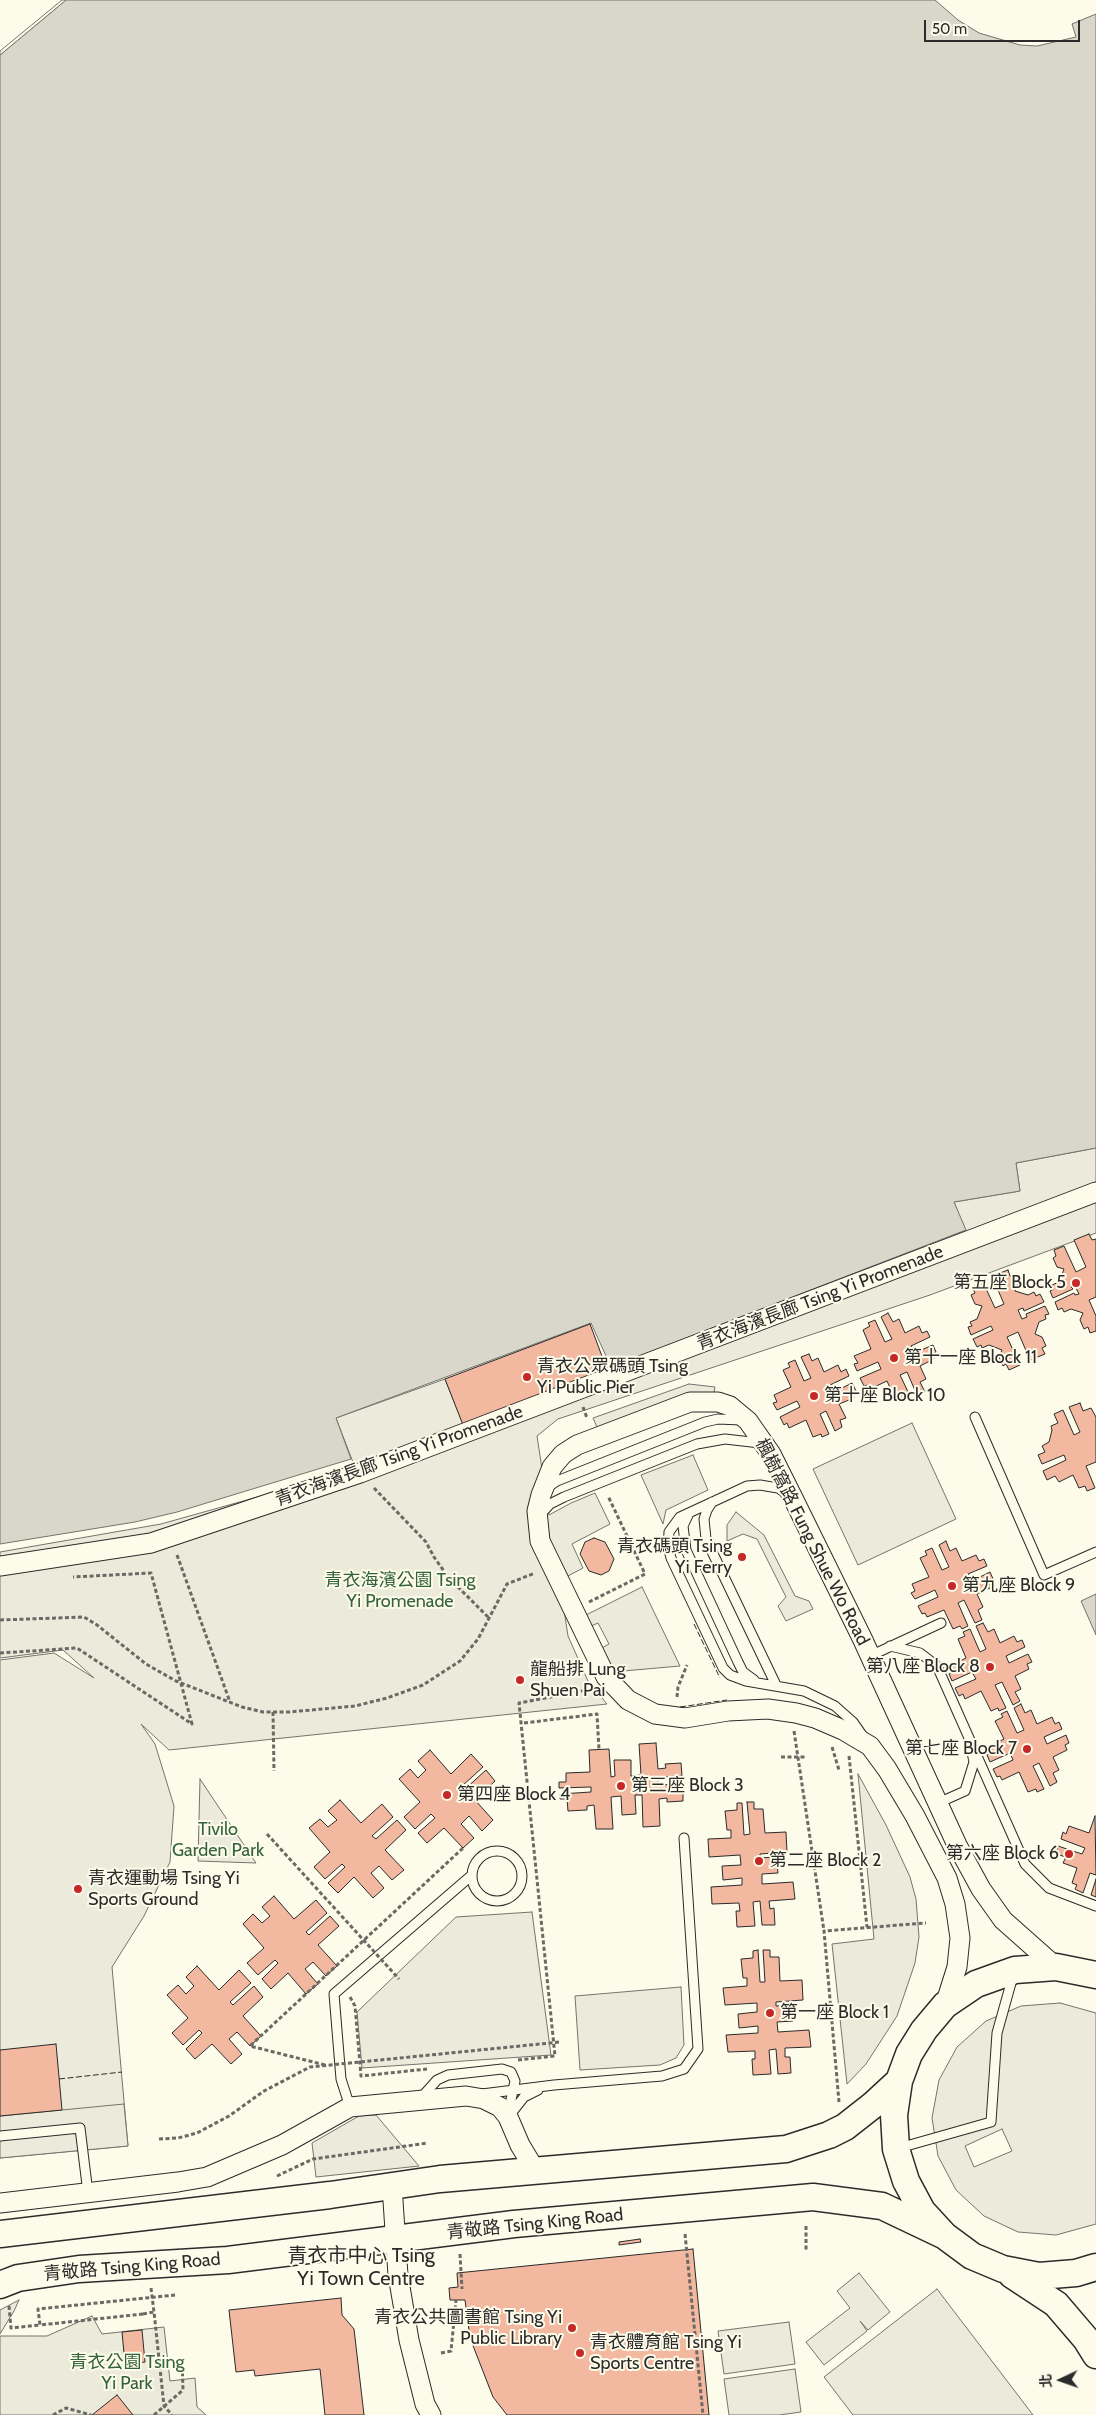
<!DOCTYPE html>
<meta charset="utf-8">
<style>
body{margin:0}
#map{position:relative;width:1096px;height:2415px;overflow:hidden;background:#fdfbea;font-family:Cabin,"Noto Sans TC",sans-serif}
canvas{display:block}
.north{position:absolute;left:1036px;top:2355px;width:50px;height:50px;-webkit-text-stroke:4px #fdfbea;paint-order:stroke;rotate:267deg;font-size:14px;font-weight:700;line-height:20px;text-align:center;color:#2b2b2b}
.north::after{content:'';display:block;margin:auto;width:18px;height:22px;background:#2b2b2b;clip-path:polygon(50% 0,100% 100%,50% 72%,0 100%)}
.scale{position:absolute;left:924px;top:20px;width:156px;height:22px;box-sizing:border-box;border:2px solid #2b2b2b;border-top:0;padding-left:6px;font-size:15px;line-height:18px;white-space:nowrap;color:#2b2b2b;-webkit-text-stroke:4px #fdfbea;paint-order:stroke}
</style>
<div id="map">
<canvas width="1096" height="2415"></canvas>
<div class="north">北</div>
<div class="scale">50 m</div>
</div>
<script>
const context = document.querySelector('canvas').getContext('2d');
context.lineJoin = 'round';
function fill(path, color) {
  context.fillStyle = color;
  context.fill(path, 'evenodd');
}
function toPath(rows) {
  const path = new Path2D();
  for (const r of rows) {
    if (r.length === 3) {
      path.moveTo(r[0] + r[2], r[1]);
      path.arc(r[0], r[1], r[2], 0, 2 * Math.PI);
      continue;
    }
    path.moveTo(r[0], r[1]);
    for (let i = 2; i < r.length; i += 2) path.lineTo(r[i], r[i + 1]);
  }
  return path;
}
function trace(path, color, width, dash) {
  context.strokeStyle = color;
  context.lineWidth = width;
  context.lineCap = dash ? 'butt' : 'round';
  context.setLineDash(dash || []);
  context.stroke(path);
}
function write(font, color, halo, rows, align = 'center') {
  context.font = font + ' Cabin,"Noto Sans TC",sans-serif';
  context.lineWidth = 4;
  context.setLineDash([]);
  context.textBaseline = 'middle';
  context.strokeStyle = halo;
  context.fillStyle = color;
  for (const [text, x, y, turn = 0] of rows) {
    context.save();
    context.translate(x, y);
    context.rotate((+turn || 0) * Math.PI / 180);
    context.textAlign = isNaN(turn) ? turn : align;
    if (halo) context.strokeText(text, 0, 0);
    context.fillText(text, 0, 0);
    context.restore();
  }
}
const green = toPath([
 [1096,1148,1096,1233,930,1295,558,1419,537,1436,549,1515,571,1503,595,1493,610,1524,572,1544,583,1568,566,1577,556,1557,568,1636,588,1681,607,1704,169,1750,141,1724,155,1744,174,1806,170,1862,144,1916,112,1967,128,2146,0,2158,0,1660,54,1653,94,1678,63,1650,0,1658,0,1552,161,1524,286,1489,354,1465,336,1418,445,1379,465,1429,609,1375,607,1368,965,1230,954,1202,1020,1191,1016,1163,1096,1148],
 [912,1423,956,1519,858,1565,813,1469,912,1423],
 [693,1455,708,1490,666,1510,663,1524,641,1475,693,1455],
 [736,1512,764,1535,795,1596,809,1601,813,1609,786,1621,778,1606,786,1597,757,1539,743,1534,727,1541,727,1525,736,1512],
 [642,1587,680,1666,612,1672,600,1649,609,1644,598,1623,589,1627,584,1616,642,1587],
 [858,1774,886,1825,910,1877,916,1899,919,1937,915,1963,897,2016,866,2064,847,2084,832,1944,874,1939,858,1774],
 [200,1779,256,1863,198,1861,200,1779],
 [1060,2003,1096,2013,1096,2224,1056,2235,1018,2232,984,2216,956,2190,938,2156,932,2118,939,2080,957,2047,986,2021,1021,2006,1060,2003],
 [1002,2129,1012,2151,974,2167,965,2146,1002,2129],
 [376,2115,419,2166,316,2177,312,2143,359,2116,376,2115],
 [859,2273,890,2312,868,2330,860,2321,867,2331,824,2365,806,2342,850,2308,837,2291,859,2273],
 [937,2289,1033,2415,853,2415,824,2377,937,2289],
 [19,2300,14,2311,0,2334,0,2310,19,2300],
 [92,2316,102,2334,164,2327,170,2381,195,2378,197,2407,206,2415,0,2415,0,2336,47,2336,92,2316],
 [789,2322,795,2364,724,2374,718,2331,789,2322],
 [795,2369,801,2412,779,2415,729,2415,724,2379,795,2369]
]);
fill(green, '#ecebdb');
trace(green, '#74746e', 1);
const parking = toPath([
 [689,1384,715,1387,713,1398,690,1395,597,1427,593,1418,689,1384],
 [532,1912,551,2055,362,2068,357,2012,456,1917,532,1912],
 [681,1987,684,2045,676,2058,660,2065,580,2070,575,1996,681,1987],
 [124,2104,128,2146,0,2158,0,2116,124,2104]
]);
fill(parking, '#eceadb');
trace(parking, '#74746e', 1);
const water = toPath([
 [66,0,935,0,958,20,979,33,1020,45,1037,46,1076,37,1072,24,1096,14,1096,1148,1016,1163,1020,1191,954,1202,966,1230,611,1367,591,1323,336,1418,351,1459,177,1512,135,1522,0,1544,0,55,66,0],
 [1096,1594,1096,1635,1081,1601,1096,1594]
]);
fill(water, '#d8d7c9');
trace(water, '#74746e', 1);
const pier = toPath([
 [62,0,66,0,0,55,0,51,62,0]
]);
fill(pier, '#fdfbea');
trace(pier, '#74746e', 1);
const building = toPath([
 [1089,1234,1092,1240,1096,1239,1096,1297,1089,1300,1096,1316,1096,1331,1090,1333,1088,1327,1084,1329,1080,1320,1083,1313,1071,1309,1064,1312,1062,1308,1058,1310,1055,1302,1074,1293,1075,1295,1079,1294,1075,1286,1071,1287,1073,1289,1053,1298,1050,1291,1054,1289,1052,1285,1059,1282,1064,1269,1057,1267,1053,1258,1056,1256,1054,1250,1064,1246,1076,1272,1086,1267,1074,1240,1089,1234],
 [1008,1270,1010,1276,1014,1275,1018,1283,1015,1291,1028,1295,1034,1292,1036,1296,1040,1294,1044,1302,1024,1311,1023,1308,1018,1310,1022,1319,1027,1317,1026,1314,1045,1306,1049,1314,1045,1315,1046,1319,1039,1322,1035,1334,1042,1337,1046,1346,1042,1348,1045,1354,1030,1360,1018,1332,1007,1337,1020,1365,1009,1370,1006,1364,1003,1366,999,1357,1002,1350,989,1345,982,1348,981,1345,977,1347,973,1339,993,1330,991,1326,971,1335,968,1327,972,1326,970,1322,977,1319,982,1306,975,1304,971,1295,975,1293,972,1287,983,1282,995,1308,1004,1304,992,1276,1008,1270],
 [888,1313,893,1322,899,1319,905,1333,919,1326,922,1333,927,1331,930,1337,911,1346,914,1353,933,1345,936,1352,932,1355,934,1359,920,1366,926,1379,920,1382,925,1392,917,1395,907,1372,900,1375,911,1398,904,1401,903,1398,896,1401,887,1381,870,1389,868,1385,864,1386,860,1378,881,1369,878,1362,857,1371,854,1364,858,1363,854,1356,871,1349,863,1330,870,1326,868,1323,875,1320,885,1342,892,1339,881,1317,888,1313],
 [590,1324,609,1375,465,1430,445,1379,590,1324],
 [809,1354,812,1361,818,1358,824,1372,838,1365,841,1372,846,1369,849,1376,830,1385,834,1392,852,1383,856,1391,851,1393,854,1398,839,1404,846,1418,840,1420,842,1427,835,1431,826,1411,820,1414,829,1434,822,1437,821,1434,813,1437,806,1420,789,1428,787,1423,784,1425,780,1417,800,1407,797,1401,777,1410,773,1403,777,1402,774,1395,791,1387,783,1370,790,1367,788,1363,795,1360,804,1381,811,1378,801,1357,809,1354],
 [1080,1403,1083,1411,1091,1408,1096,1417,1096,1462,1086,1466,1095,1488,1087,1491,1085,1486,1079,1488,1073,1475,1059,1482,1055,1476,1047,1480,1043,1471,1066,1460,1064,1455,1042,1464,1038,1455,1045,1452,1042,1446,1049,1442,1052,1430,1051,1426,1058,1423,1054,1414,1063,1410,1074,1435,1080,1432,1069,1407,1080,1403],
 [594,1538,605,1542,614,1559,609,1571,601,1575,589,1571,580,1554,585,1542,594,1538],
 [946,1541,950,1551,956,1548,962,1561,976,1555,979,1561,984,1559,987,1566,968,1574,972,1581,990,1572,994,1581,989,1583,992,1587,977,1594,983,1607,978,1610,982,1620,975,1623,964,1600,958,1603,968,1626,962,1629,960,1626,953,1629,944,1610,927,1617,925,1613,922,1614,918,1606,938,1597,935,1590,915,1599,911,1593,915,1591,912,1584,929,1577,920,1558,927,1555,925,1551,932,1548,942,1570,949,1567,939,1545,946,1541],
 [983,1623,988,1632,994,1629,1000,1643,1014,1636,1017,1642,1022,1640,1025,1647,1006,1656,1009,1663,1028,1654,1032,1662,1027,1664,1029,1669,1015,1676,1021,1689,1015,1692,1020,1701,1013,1705,1002,1682,995,1685,1006,1708,999,1711,998,1708,991,1711,981,1691,965,1699,963,1694,959,1696,955,1688,976,1679,972,1672,952,1681,949,1674,953,1672,950,1666,966,1658,958,1639,965,1636,963,1632,970,1629,980,1652,986,1649,976,1626,983,1623],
 [1021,1704,1025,1713,1031,1710,1037,1724,1052,1717,1055,1724,1059,1722,1062,1729,1044,1737,1047,1744,1066,1735,1069,1743,1065,1745,1067,1750,1053,1757,1059,1770,1053,1773,1057,1782,1050,1786,1039,1763,1033,1766,1044,1789,1037,1792,1036,1789,1028,1792,1019,1772,1002,1780,1000,1776,997,1777,993,1769,1013,1760,1010,1753,990,1762,987,1755,990,1754,988,1747,1004,1739,995,1721,1003,1717,1001,1714,1007,1711,1017,1733,1024,1730,1014,1708,1021,1704],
 [656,1743,658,1769,666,1768,665,1764,681,1763,682,1776,658,1777,658,1785,683,1784,683,1801,667,1802,667,1798,659,1799,660,1826,643,1827,642,1795,635,1795,636,1814,622,1815,621,1796,611,1797,613,1829,596,1829,594,1805,587,1806,587,1810,568,1811,567,1799,560,1799,560,1794,591,1792,591,1787,559,1788,559,1782,566,1782,566,1773,590,1772,589,1750,609,1749,611,1777,615,1776,614,1760,631,1760,631,1776,641,1775,639,1744,656,1743],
 [430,1750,451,1774,471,1754,483,1767,462,1786,465,1789,486,1770,495,1781,475,1800,493,1820,482,1831,469,1816,461,1824,474,1838,463,1848,444,1828,427,1843,418,1833,435,1818,431,1814,415,1829,404,1817,420,1802,399,1779,410,1769,418,1778,426,1770,418,1761,430,1750],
 [340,1800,361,1823,382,1804,393,1817,372,1836,376,1839,397,1820,406,1830,385,1850,404,1870,392,1880,379,1866,371,1873,384,1888,373,1898,354,1877,338,1893,328,1883,345,1867,342,1864,325,1879,314,1867,330,1852,309,1828,320,1819,328,1827,337,1820,328,1811,340,1800],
 [747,1802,754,1802,754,1809,763,1809,765,1833,786,1832,787,1852,760,1854,760,1858,776,1857,778,1873,762,1874,762,1884,793,1882,795,1899,769,1901,770,1909,774,1908,775,1925,762,1925,760,1901,753,1902,755,1926,737,1927,736,1911,740,1911,739,1903,712,1904,711,1887,742,1885,742,1878,723,1880,722,1866,741,1865,740,1855,709,1857,708,1839,731,1838,731,1830,727,1830,725,1811,737,1810,737,1803,742,1803,744,1835,750,1834,747,1802],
 [1095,1816,1096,1875,1090,1873,1083,1893,1075,1889,1077,1885,1072,1883,1077,1868,1063,1863,1066,1857,1056,1854,1058,1846,1082,1854,1085,1848,1061,1839,1063,1832,1066,1834,1069,1826,1089,1833,1095,1816],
 [1096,1879,1096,1897,1091,1895,1096,1879],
 [274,1896,294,1919,316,1900,327,1913,306,1932,309,1935,330,1916,339,1926,318,1945,337,1966,326,1976,313,1962,305,1969,318,1984,306,1994,288,1973,271,1989,262,1979,278,1963,275,1960,258,1975,247,1963,264,1948,243,1924,253,1914,262,1923,270,1916,262,1907,274,1896],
 [758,1950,760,1982,765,1982,763,1950,770,1950,770,1957,779,1957,780,1981,802,1980,803,2000,776,2002,776,2006,793,2005,793,2021,777,2022,778,2032,809,2030,811,2047,785,2048,785,2057,790,2057,791,2073,778,2074,776,2049,769,2050,771,2074,753,2075,752,2059,755,2059,755,2051,728,2052,726,2035,758,2033,758,2026,739,2028,738,2014,757,2012,757,2003,725,2005,723,1988,747,1986,747,1978,743,1978,741,1959,753,1958,753,1951,758,1950],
 [197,1966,219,1990,239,1970,251,1983,230,2002,233,2005,254,1986,263,1997,243,2016,261,2036,250,2046,237,2032,229,2039,242,2054,231,2064,212,2044,195,2059,186,2049,202,2033,199,2030,183,2045,172,2033,188,2018,167,1995,178,1985,186,1994,194,1986,186,1977,197,1966],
 [56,2044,62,2110,0,2116,0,2050,56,2044],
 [640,2239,641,2242,619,2245,619,2242,640,2239],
 [693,2249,709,2415,507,2415,493,2397,470,2338,465,2300,450,2300,449,2288,458,2287,457,2273,693,2249],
 [341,2298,342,2315,354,2329,364,2415,325,2415,320,2369,255,2376,254,2370,236,2372,229,2310,341,2298],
 [142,2330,145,2362,125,2364,122,2332,142,2330],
 [117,2395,133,2415,92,2415,117,2395]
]);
fill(building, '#f2b8a0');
trace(building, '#2b2b2b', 1);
const lane = toPath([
 [975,1417,1044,1575,1096,1552],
 [548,1487,557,1481,705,1422,718,1419,741,1420],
 [787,1494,778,1488,760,1485,747,1486,680,1517,669,1532,668,1546,671,1558,723,1668,730,1675,746,1681,804,1691,835,1706,853,1722,862,1735],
 [712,1502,707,1510,704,1519,706,1539,776,1685],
 [689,1513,683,1526,686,1550,738,1662,743,1672,754,1680],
 [540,1515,550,1504,564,1497,697,1444,725,1439,760,1443],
 [890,1646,920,1653,937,1666,1025,1864,1049,1888,1096,1906],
 [870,1656,941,1623],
 [938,1803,965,1791,974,1762,972,1752],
 [497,1876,25],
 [482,2094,554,2085,662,2076,684,2069,698,2049,684,1838],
 [420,2099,437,2080,448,2075,502,2069,511,2072,515,2081,508,2114],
 [350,2107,341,2079,334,1994,472,1875],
 [509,2116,524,2097,538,2090],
 [0,2136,80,2128,88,2193],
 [899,2148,991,2122,997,2033,1013,1976]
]);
const street = toPath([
 [0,1566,151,1543,360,1473,1096,1192],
 [945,2005,957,1967,960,1938,955,1904,947,1878,915,1816,887,1769,870,1746,843,1730,815,1718,796,1713,768,1709,728,1711,685,1718,655,1714,628,1700,606,1677,540,1541,537,1511,541,1495,552,1467,563,1454,577,1445,690,1402,718,1402,730,1406,748,1421,771,1454,792,1496,862,1638,957,1845,981,1889,1003,1920,1056,1967],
 [392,2186,398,2275,409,2340,425,2404,431,2415],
 [0,2203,178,2182,207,2177,282,2145,350,2107,466,2096,484,2099,500,2107,508,2117,520,2145,532,2165,539,2171]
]);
const secondary = toPath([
 [1096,1975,1056,1967,1015,1970,976,1984,945,2005,924,2030,909,2054,899,2081,894,2115,896,2149,906,2181,922,2211,945,2236,972,2256,1003,2269,1039,2276,1076,2273,1096,2267],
 [0,2234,330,2195,440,2179,786,2149,829,2135,845,2127,873,2105,899,2081],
 [1012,2275,1056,2304,1086,2339,1096,2355],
 [0,2285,18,2278,79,2269,228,2260,514,2224,813,2197,882,2206,945,2236]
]);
trace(lane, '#2b2b2b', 11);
trace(street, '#2b2b2b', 21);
trace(secondary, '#2b2b2b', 29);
trace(toPath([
 [583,1407,587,1418],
 [374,1488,426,1542,434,1557,449,1578,489,1618],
 [177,1555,230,1702],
 [589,1602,645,1574,608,1496],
 [0,1620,84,1617,97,1625,146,1664,176,1681,242,1707,263,1712,289,1712,355,1706,387,1698,423,1685,460,1661,478,1639,507,1584,535,1573],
 [0,1653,77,1648,192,1724,151,1573,73,1577],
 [677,1697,678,1687,687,1665],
 [273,1712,274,1771],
 [524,1723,597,1714,599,1750],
 [794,1731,824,1931],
 [832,1747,839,1770],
 [849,1756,867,1927],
 [350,1997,355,2006,361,2076,427,2069],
 [518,2060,555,2056,519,1703,592,1689],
 [325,2065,250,2046,463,1848],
 [839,2102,824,1931,926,1923],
 [277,2176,313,2159,428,2143],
 [806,2226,806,2250],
 [685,2234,703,2415],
 [460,2254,462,2289],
 [151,2288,154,2312],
 [9,2306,11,2328,40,2325],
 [143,2314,154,2312,164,2406,172,2415],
 [441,2353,451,2351,456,2300],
 [53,2415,66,2408,91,2415],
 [154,2415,183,2390,182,2360]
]), '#6a6964', 3, [4, 2.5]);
trace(lane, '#fdfbea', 9);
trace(street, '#fdfbea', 19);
trace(secondary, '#fdfbea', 26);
trace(toPath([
 [781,1757,806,1757],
 [267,1834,399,1979],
 [159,2139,178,2138,197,2133,229,2116,264,2091,310,2067,560,2042],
 [143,2314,40,2325,38,2309,175,2295]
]), '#6a6964', 3, [4, 2.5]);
trace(toPath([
 [694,1624,720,1678],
 [680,1707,727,1700],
 [59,2079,122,2072]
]), '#2b2b2b', 1, [6, 2.5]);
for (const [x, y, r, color] of [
 [1076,1283,5,"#c62828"],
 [894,1358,5,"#c62828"],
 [527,1377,5,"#c62828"],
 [814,1396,5,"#c62828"],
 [742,1557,5,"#c62828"],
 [952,1586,5,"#c62828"],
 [990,1667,5,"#c62828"],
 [520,1680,5,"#c62828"],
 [1027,1749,5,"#c62828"],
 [621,1786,5,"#c62828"],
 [447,1795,5,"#c62828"],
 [1069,1854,5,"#c62828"],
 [759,1861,5,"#c62828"],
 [78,1889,5,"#c62828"],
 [770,2013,5,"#c62828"],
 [572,2328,5,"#c62828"],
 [580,2353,5,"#c62828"]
]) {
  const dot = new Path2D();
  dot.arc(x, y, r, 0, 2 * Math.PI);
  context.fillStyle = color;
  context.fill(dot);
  trace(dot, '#fdfbea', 2);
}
write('18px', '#2b2b2b', '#fdfbea', [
 ["第五座 Block 5",1066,1283,"right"],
 ["第十一座 Block 11",904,1358],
 ["青衣公眾碼頭 Tsing",537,1367],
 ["Yi Public Pier",537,1388],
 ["第十座 Block 10",824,1396],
 ["青衣碼頭 Tsing",732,1547,"right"],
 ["Yi Ferry",732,1568,"right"],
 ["第九座 Block 9",962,1586],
 ["第八座 Block 8",980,1667,"right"],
 ["龍船排 Lung",530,1670],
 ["Shuen Pai",530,1691],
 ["第七座 Block 7",1017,1749,"right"],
 ["第三座 Block 3",631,1786],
 ["第四座 Block 4",457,1795],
 ["第六座 Block 6",1059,1854,"right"],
 ["第二座 Block 2",769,1861],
 ["青衣運動場 Tsing Yi",88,1879],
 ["Sports Ground",88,1900],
 ["第一座 Block 1",780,2013],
 ["青衣公共圖書館 Tsing Yi",562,2318,"right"],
 ["Public Library",562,2339,"right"],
 ["青衣體育館 Tsing Yi",590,2343],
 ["Sports Centre",590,2364]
], 'left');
write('18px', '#2b2b2b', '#fdfbea', [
 ["青衣海濱長廊 Tsing Yi Promenade",820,1298,-21],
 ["青衣海濱長廊 Tsing Yi Promenade",399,1456,-20],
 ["楓樹窩路 Fung Shue Wo Road",812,1542,63],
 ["青敬路 Tsing King Road",535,2224,-6],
 ["青敬路 Tsing King Road",132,2267,-5]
]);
write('18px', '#34623c', '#fdfbea', [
 ["青衣海濱公園 Tsing",400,1581],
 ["Yi Promenade",400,1602],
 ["Tivilo",218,1830],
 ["Garden Park",218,1851],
 ["青衣公園 Tsing",127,2363],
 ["Yi Park",127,2384]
]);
write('20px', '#2b2b2b', '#fdfbea', [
 ["青衣市中心 Tsing",361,2256],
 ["Yi Town Centre",361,2279]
]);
</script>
